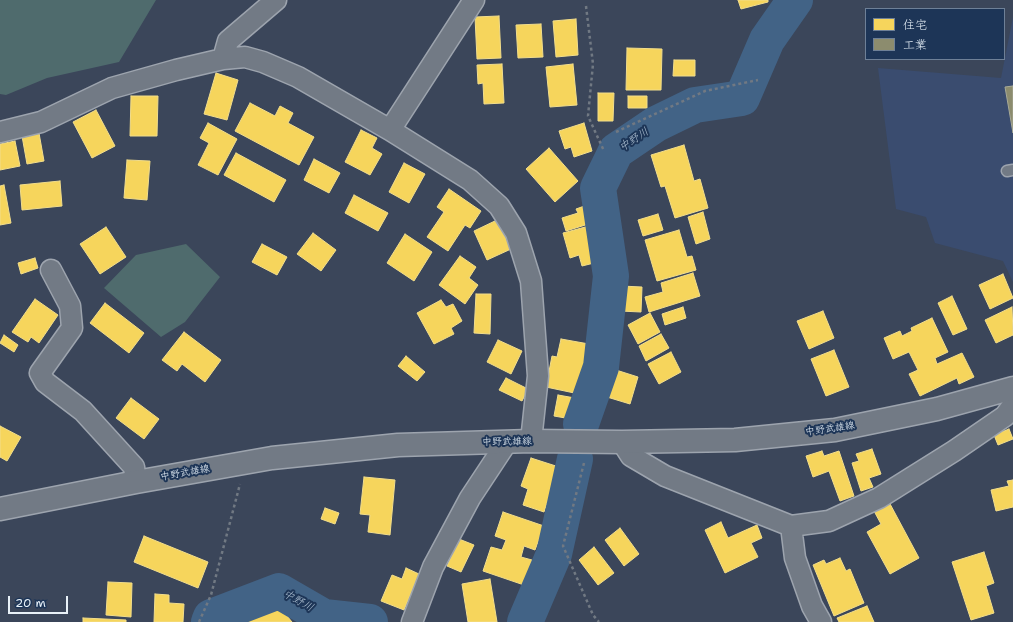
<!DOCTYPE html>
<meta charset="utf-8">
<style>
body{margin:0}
#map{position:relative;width:1013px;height:622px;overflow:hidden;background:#3b465a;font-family:"Shantell Sans","Klee One",sans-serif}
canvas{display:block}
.legend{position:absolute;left:865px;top:8px;width:140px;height:52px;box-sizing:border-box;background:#1d3557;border:1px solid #6e8097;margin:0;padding:5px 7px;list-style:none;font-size:12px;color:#e8f1f8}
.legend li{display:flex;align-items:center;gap:8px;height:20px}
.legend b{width:20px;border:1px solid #6e8097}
.scale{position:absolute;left:8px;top:596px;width:60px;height:18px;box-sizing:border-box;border:2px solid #e8f1f8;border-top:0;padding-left:5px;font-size:12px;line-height:14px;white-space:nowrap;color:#e8f1f8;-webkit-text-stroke:3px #1d3557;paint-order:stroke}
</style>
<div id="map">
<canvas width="1013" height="622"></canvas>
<ul class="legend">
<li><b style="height:11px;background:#f6d55c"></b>住宅</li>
<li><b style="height:11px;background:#8c8c6e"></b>工業</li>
</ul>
<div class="scale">20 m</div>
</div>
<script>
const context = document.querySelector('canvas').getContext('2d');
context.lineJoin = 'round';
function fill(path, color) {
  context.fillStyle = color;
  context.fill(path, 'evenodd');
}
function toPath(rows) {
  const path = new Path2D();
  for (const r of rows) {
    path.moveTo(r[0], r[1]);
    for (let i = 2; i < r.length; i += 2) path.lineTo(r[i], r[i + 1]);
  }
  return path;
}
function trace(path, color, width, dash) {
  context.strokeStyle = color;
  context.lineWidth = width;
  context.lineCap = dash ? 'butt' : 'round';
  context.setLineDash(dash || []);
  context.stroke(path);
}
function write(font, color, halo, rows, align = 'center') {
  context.font = font + ' "Shantell Sans","Klee One",sans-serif';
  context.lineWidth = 4;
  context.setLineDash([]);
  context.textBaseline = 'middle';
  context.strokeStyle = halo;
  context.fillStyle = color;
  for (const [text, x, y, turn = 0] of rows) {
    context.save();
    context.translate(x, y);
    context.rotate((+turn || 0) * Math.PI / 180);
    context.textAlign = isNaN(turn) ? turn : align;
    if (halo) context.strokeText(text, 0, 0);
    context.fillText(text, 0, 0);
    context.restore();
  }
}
fill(toPath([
 [1013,17,1013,282,1003,261,935,243,926,217,896,209,878,68,1001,78]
]), '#3a4c6f');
fill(toPath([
 [0,0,156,0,119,62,47,78,6,95,0,94],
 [186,244,220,277,185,322,161,337,104,288,136,255]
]), '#4f6b6d');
const homes = toPath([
 [738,0,768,0,768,2,741,9,738,0],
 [499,16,501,58,477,59,475,17,499,16],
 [576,19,578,55,556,57,553,21,576,19],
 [541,24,543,57,518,58,516,25,541,24],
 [627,48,662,49,661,90,626,90,627,48],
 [674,60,695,60,695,76,673,76,674,60],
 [502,64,504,103,484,104,483,83,478,84,477,65,502,64],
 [573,64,577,105,550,107,546,67,573,64],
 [216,73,238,80,227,120,204,114,216,73],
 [598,93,614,93,613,121,598,121,598,93],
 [131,96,158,96,157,136,130,136,131,96],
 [628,96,647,96,647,108,628,108,628,96],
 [250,103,275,116,280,106,293,113,288,123,314,137,299,165,235,131,250,103],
 [96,110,115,146,92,158,73,122,96,110],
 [208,123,237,139,218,175,198,165,209,143,200,138,208,123],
 [584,123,592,151,574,157,571,147,565,149,559,131,584,123],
 [361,130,377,138,372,148,382,154,370,175,345,162,361,130],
 [39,133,44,161,27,164,22,136,39,133],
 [15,141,20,166,0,170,0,144,15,141],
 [684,145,694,181,700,179,708,208,675,218,665,186,661,187,651,155,684,145],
 [549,148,578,181,555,202,526,169,549,148],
 [236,153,286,180,274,202,224,175,236,153],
 [314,159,340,173,329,193,304,180,314,159],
 [127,160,150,161,147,200,124,198,127,160],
 [404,163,425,174,409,203,389,192,404,163],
 [60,181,62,206,22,210,20,185,60,181],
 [4,185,11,223,0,225,0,186,4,185],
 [449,189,481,211,470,228,465,225,448,251,427,237,444,212,437,207,449,189],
 [354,195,388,213,378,231,345,213,354,195],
 [590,204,595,222,566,231,562,218,578,213,576,209,590,204],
 [703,212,710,239,696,244,688,217,703,212],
 [658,214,663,230,643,236,638,220,658,214],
 [497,220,511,249,487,260,474,231,497,220],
 [589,226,598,262,582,266,579,255,570,258,563,233,589,226],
 [106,227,126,257,100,274,80,244,106,227],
 [679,230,687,257,692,256,696,270,657,281,645,240,679,230],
 [313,233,336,250,321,271,297,254,313,233],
 [405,234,432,252,414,281,387,263,405,234],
 [262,244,287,257,277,275,252,262,262,244],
 [460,256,476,267,469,278,478,285,465,304,439,285,460,256],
 [35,258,38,268,21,274,18,263,35,258],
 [693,273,700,296,649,312,645,297,663,292,661,283,693,273],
 [1003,274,1013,298,990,309,979,285,1003,274],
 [621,286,642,287,641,312,620,311,621,286],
 [476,294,491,294,490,334,474,333,476,294],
 [952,296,967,329,953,335,938,303,952,296],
 [35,299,58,315,39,343,31,337,28,342,12,332,35,299],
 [441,300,446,307,453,304,462,321,451,328,454,334,434,344,417,313,441,300],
 [105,303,144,333,129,353,90,323,105,303],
 [683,307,686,318,665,325,662,314,683,307],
 [1012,307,1013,335,996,343,985,320,1012,307],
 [823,311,834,338,809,349,797,321,823,311],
 [650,313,660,332,638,344,628,325,650,313],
 [932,318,948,352,935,358,937,364,962,353,974,377,959,384,957,378,920,396,909,374,918,370,909,352,893,359,884,338,900,331,902,336,912,331,911,328,932,318],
 [184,332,221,360,205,382,182,364,177,371,162,360,184,332],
 [661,334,669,348,646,361,639,346,661,334],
 [4,335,18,345,14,352,0,343,4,335],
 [561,339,589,344,579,394,546,387,552,356,557,357,561,339],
 [498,340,522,351,511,374,487,362,498,340],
 [834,350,849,387,826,396,811,359,834,350],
 [671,352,681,372,659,384,648,364,671,352],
 [406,356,425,372,417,381,398,366,406,356],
 [616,370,638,377,630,404,607,397,616,370],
 [506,378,528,389,522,401,499,390,506,378],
 [558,395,575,398,571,419,554,416,558,395],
 [131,398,159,419,144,439,116,418,131,398],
 [0,426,21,437,7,461,0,457,0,426],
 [1009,429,1013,439,998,445,994,435,1009,429],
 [872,449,881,474,869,478,873,487,861,491,852,463,859,461,856,454,872,449],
 [822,451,824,456,839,451,854,496,840,501,829,471,813,477,806,456,822,451],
 [531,458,559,467,544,512,523,505,528,489,521,486,531,458],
 [364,477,395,480,390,535,368,532,370,515,360,514,364,477],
 [1013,480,1013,507,996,511,991,490,1009,486,1007,481,1013,480],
 [889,502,919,558,890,574,867,532,881,524,874,511,889,502],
 [325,508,339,513,335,524,321,519,325,508],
 [503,512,544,526,535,550,524,546,521,557,532,560,524,585,483,571,491,547,502,550,506,540,495,536,503,512],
 [721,522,728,538,757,525,762,538,751,543,758,557,725,573,705,530,721,522],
 [620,528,639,554,624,566,605,540,620,528],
 [144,536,208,562,198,588,134,562,144,536],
 [459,539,474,545,461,572,447,566,459,539],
 [594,547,614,573,598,585,579,560,594,547],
 [984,552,994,583,986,586,994,613,971,620,952,562,984,552],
 [840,558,846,571,850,569,864,603,834,616,813,565,824,560,826,564,840,558],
 [406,568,419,574,404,610,381,601,392,575,402,579,406,568],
 [490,579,497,622,468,622,462,584,490,579],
 [108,582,132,583,131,617,106,615,108,582],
 [155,594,169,595,169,603,184,604,183,622,154,622,155,594],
 [273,599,292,622,228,622,244,609,246,612,261,600,265,606,273,599],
 [867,606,874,622,839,622,837,618,867,606],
 [83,618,126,620,126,622,83,622,83,618]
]);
fill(homes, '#f6d55c');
trace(homes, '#f2dd8b', 1);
const industry = toPath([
 [1013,86,1013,133,1005,87,1013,86]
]);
fill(industry, '#8c8c6e');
trace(industry, '#a8aa97', 1);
trace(toPath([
 [581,424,601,367,611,276,598,188,616,151,656,124,695,105,742,98,767,40,795,0],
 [209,622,211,617,279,591,324,617,370,622],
 [525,622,554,554,575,459]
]), '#426386', 36);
const service = toPath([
 [1007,171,1013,170]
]);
const minor = toPath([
 [223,59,228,41,276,0],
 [390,130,474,0],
 [0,132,41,122,112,88,176,70,223,59,245,57,263,62,298,77,390,130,470,180,499,206,516,233,531,281,538,376,531,441],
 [51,270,70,306,72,328,40,373,45,382,83,411,134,467,136,482],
 [622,442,631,456,665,476,791,526,829,521,879,498,954,451,1005,416,1013,405],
 [791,526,795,558,812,606,821,622],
 [412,622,433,567,470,498,507,442]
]);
const secondary = toPath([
 [0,509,136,482,272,458,398,445,531,441,622,442,735,440,835,430,937,409,1013,388]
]);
trace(service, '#9da4ae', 13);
trace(minor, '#9da4ae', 23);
trace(secondary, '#9da4ae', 25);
trace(toPath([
 [586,6,593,64,588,116,604,151],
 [616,132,705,91,758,80],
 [584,463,563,546,593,615,599,622],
 [199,622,211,595,240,484]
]), '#717983', 2.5, [3, 3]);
trace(service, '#727a85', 10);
trace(minor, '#727a85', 20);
trace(secondary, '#727a85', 22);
write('10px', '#e8f1f8', '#1d3557', [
 ["中野武雄線",830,429,-8],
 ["中野武雄線",507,442,-1],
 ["中野武雄線",185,473,-10]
]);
write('italic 11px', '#aec0d2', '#1d3557', [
 ["中野川",634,140,-34],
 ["中野川",298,601,29]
]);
</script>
